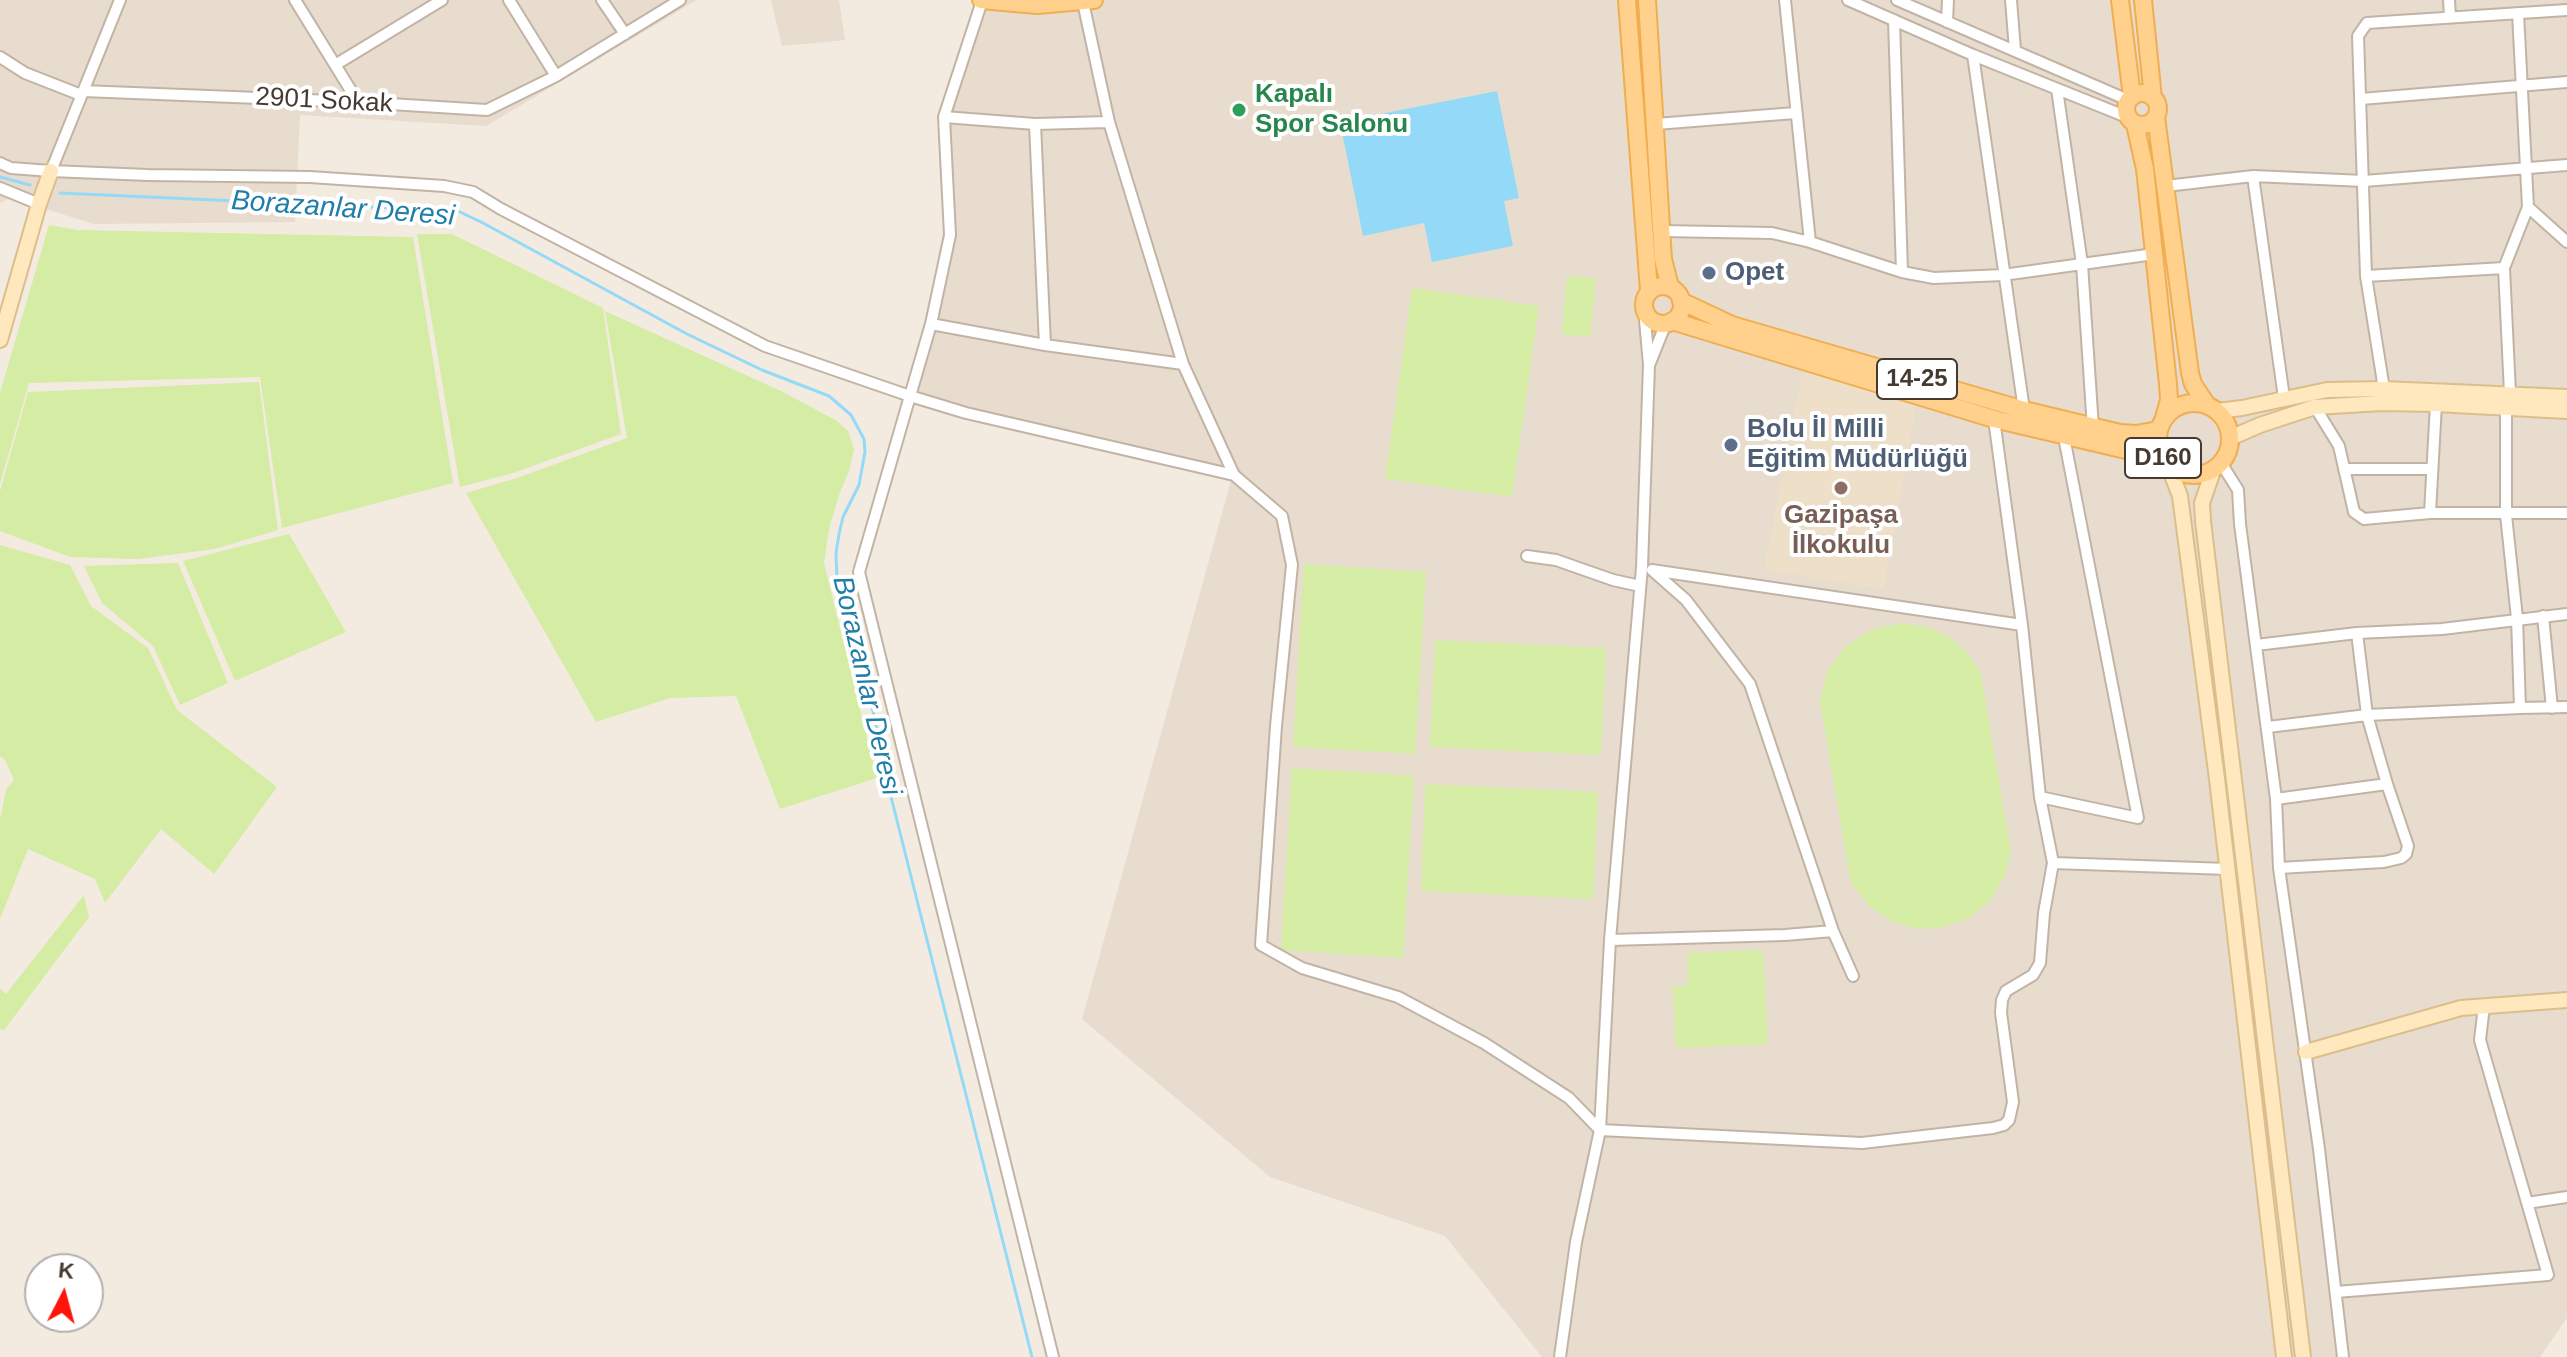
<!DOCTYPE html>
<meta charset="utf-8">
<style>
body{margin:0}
#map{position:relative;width:2567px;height:1357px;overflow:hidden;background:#f3ebe0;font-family:Arial,sans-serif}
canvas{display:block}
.north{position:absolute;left:24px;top:1253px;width:80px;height:80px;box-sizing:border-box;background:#fff;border:2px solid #b4b0ad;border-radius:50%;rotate:6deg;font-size:22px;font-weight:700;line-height:32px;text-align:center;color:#443a31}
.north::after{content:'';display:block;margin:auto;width:28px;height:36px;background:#ff140b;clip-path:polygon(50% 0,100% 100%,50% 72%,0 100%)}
</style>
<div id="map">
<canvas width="2567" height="1357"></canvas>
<div class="north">K</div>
</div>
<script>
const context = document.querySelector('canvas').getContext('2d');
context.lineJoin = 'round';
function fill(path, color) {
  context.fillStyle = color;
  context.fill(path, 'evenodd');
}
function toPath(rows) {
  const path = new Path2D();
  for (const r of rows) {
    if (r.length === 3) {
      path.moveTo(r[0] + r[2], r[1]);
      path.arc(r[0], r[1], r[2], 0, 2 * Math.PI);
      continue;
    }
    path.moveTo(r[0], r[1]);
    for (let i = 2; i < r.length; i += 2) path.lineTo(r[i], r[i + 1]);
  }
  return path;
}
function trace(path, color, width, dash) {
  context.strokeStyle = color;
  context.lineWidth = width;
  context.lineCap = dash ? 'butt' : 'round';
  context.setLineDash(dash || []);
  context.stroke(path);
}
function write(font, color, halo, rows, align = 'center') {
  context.font = font + ' Arial,sans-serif';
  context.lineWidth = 8;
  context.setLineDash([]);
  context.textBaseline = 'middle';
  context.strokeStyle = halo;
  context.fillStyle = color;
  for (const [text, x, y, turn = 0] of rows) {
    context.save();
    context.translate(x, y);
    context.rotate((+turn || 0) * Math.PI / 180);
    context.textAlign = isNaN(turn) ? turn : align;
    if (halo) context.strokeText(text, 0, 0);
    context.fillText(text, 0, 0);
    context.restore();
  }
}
fill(toPath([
 [0,0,697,0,486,126,300,115,295,222,94,224,10,198,0,203],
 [771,0,839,0,845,40,782,46],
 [975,0,2567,0,2567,1318,2540,1357,1542,1357,1445,1236,1270,1177,1082,1019,1232,477,909,396,952,232,942,116]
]), '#e7dcce');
fill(toPath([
 [1803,369,1916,406,1884,589,1764,570]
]), '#eedfc8');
fill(toPath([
 [49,225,78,230,413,237,453,483,282,528,260,377,29,383,0,484,0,393],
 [417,234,452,234,603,308,621,434,513,473,460,487],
 [1567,276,1596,278,1590,337,1562,334],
 [1412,288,1539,306,1512,497,1385,479],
 [605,311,781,391,837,421,848,431,854,449,849,471,839,495,829,529,824,563,877,778,780,809,736,696,670,698,596,722,466,493,517,478,627,438],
 [259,382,278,530,215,549,138,559,70,557,0,531,0,491,28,392],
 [289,534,346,632,235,681,183,561],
 [0,545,70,565,91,606,148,648,177,710,277,787,214,874,161,829,105,903,95,879,28,849,0,919,0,819,6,790,14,780,5,760,0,756],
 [178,563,228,683,180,705,153,646,102,603,84,566],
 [1304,564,1426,572,1415,754,1293,747],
 [1901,623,1927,627,1948,636,1968,653,1981,674,2011,852,2005,876,1989,902,1968,919,1939,928,1916,929,1891,921,1869,906,1853,885,1850,878,1820,701,1827,672,1845,647,1871,630],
 [1435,640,1606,648,1601,755,1430,747],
 [1292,768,1414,776,1403,958,1281,950],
 [1425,784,1598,792,1593,899,1421,891],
 [84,895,89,917,4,1030,0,1029,0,988,6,994],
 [1763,950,1768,1044,1676,1048,1673,986,1688,985,1687,953]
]), '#d4eca4');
fill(toPath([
 [1497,91,1519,198,1504,201,1513,246,1432,262,1424,223,1363,236,1340,122]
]), '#94daf8');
trace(toPath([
 [0,177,30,185],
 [60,193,458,211,483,223,687,334,762,370,829,396,851,415,864,439,865,452,859,485,843,517,839,534,836,553,837,582,873,711,888,785,1032,1357]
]), '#94daf8', 3);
const street = toPath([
 [295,0,358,102],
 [509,0,556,76],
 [602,0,625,34],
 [1785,0,1810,242],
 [1848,0,1973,55,2127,117],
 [1897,0,2128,100],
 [2011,0,2015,50],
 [2449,0,2450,17],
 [1083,2,1109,122,1183,364,1234,475,1282,516,1292,565,1276,726,1261,945,1302,968,1398,997,1484,1043,1569,1098,1600,1130,1862,1143,1993,1128,2004,1125,2009,1120,2013,1102,2001,1013,2002,1000,2006,991,2033,975,2040,963,2044,913,2053,863,2040,797,2022,625,1994,419],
 [1894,20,1902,272],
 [1947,22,1948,0],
 [1973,55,2024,410],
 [0,57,25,73,81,95],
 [335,65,442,0],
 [2057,89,2082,264,2093,428],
 [83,91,358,102,487,110,556,76,680,0],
 [2361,99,2567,82],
 [944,117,1035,124,1109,122],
 [1035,124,1045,345],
 [1656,124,1795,113],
 [0,163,11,168,51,171,148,175,310,177,444,186,473,192,501,209,765,346,910,396,931,324,950,235,944,117,982,1],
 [51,171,120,0],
 [2253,176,2284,398],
 [2166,186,2253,176,2364,181,2567,165],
 [0,188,39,204],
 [2528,207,2567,242],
 [1661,231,1772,233,1810,242,1902,272,1934,278,2003,275,2154,254],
 [2366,276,2504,268],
 [931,324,1045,345,1183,364],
 [1650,363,1666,323],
 [2384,389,2366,276,2358,36,2367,23,2567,10],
 [2510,393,2504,268,2528,207,2518,13],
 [2315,407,2339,446,2354,512,2364,519,2430,513,2567,513],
 [2221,463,2238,490,2240,524,2276,799,2279,868,2319,1149,2343,1357],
 [2344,469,2432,469],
 [2430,513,2436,404],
 [1527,556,1556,560,1613,580,1640,586],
 [1652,570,1686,600,1750,684,1833,931],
 [1652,570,2022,625],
 [2543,616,2552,708],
 [2357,633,2442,629,2567,614],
 [2256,645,2357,633,2367,715,2268,727],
 [2520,708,2567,707],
 [2040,797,2138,818,2064,437],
 [2276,799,2387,784,2367,715,2520,708,2517,618,2506,515,2506,407],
 [2053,863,2228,869],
 [2279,868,2384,862,2401,858,2406,854,2408,846,2387,784],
 [1610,940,1785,935,1833,931,1853,976],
 [2527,1203,2567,1197],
 [2336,1292,2548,1275,2480,1040,2484,1006],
 [1053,1357,859,572,910,396,966,413,1234,475],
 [1560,1357,1576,1242,1600,1130,1610,940,1642,567,1649,365,1644,309]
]);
const secondary = toPath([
 [0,340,39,204,51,171],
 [2217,411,2242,408,2327,390,2384,389,2567,397],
 [2230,438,2260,425,2315,407,2382,403,2436,404,2567,411],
 [2168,465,2180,496,2217,779,2284,1357],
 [2213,471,2202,503,2203,521,2303,1357],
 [2306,1052,2461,1008,2567,1000]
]);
const primary = toPath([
 [981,0,1037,5,1094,0],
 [1627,0,1649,291],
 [1647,0,1663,259,1670,287],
 [2120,0,2132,97],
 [2143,0,2153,98],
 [2142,109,16],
 [2156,117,2190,373,2193,384,2207,405],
 [2135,124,2145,169,2168,384,2169,400,2164,418],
 [1663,305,19],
 [1681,301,1732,325,2024,410,2120,433,2136,434,2158,430],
 [1672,321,1994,419,2164,459],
 [2194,439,36]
]);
trace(street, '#c1b4a5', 14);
trace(secondary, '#dbbe8c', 18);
trace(primary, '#f0ae51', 20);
trace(street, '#fff', 10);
trace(secondary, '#ffe8be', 14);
trace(primary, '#ffd18d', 16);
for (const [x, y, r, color] of [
 [1239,110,8,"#2e9e5b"],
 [1709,273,8,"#5c6f8a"],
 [1731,445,8,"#5c6f8a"],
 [1841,488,8,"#8d6e63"]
]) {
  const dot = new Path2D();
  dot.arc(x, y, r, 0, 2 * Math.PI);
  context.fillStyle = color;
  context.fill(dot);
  trace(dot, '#fff', 3);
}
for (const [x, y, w] of [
 [1917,379,80],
 [2163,458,76]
]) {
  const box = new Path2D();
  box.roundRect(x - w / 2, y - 20, w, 40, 6);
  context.fillStyle = '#fff';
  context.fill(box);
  trace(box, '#443a31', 2);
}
write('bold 24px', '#443a31', null, [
 ["14-25",1917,379],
 ["D160",2163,458]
]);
write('bold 26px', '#27864d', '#fff', [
 ["Kapalı",1255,95],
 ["Spor Salonu",1255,125]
], 'left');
write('26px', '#443a31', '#fff', [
 ["2901 Sokak",324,101,3]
]);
write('bold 26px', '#4e5e75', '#fff', [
 ["Opet",1725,273],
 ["Bolu İl Milli",1747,430],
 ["Eğitim Müdürlüğü",1747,460]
], 'left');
write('bold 26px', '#785e54', '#fff', [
 ["Gazipaşa",1841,516],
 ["İlkokulu",1841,546]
]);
write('italic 28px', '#1e7ea9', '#fff', [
 ["Borazanlar Deresi",343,209,4],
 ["Borazanlar Deresi",866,686,77]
]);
</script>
